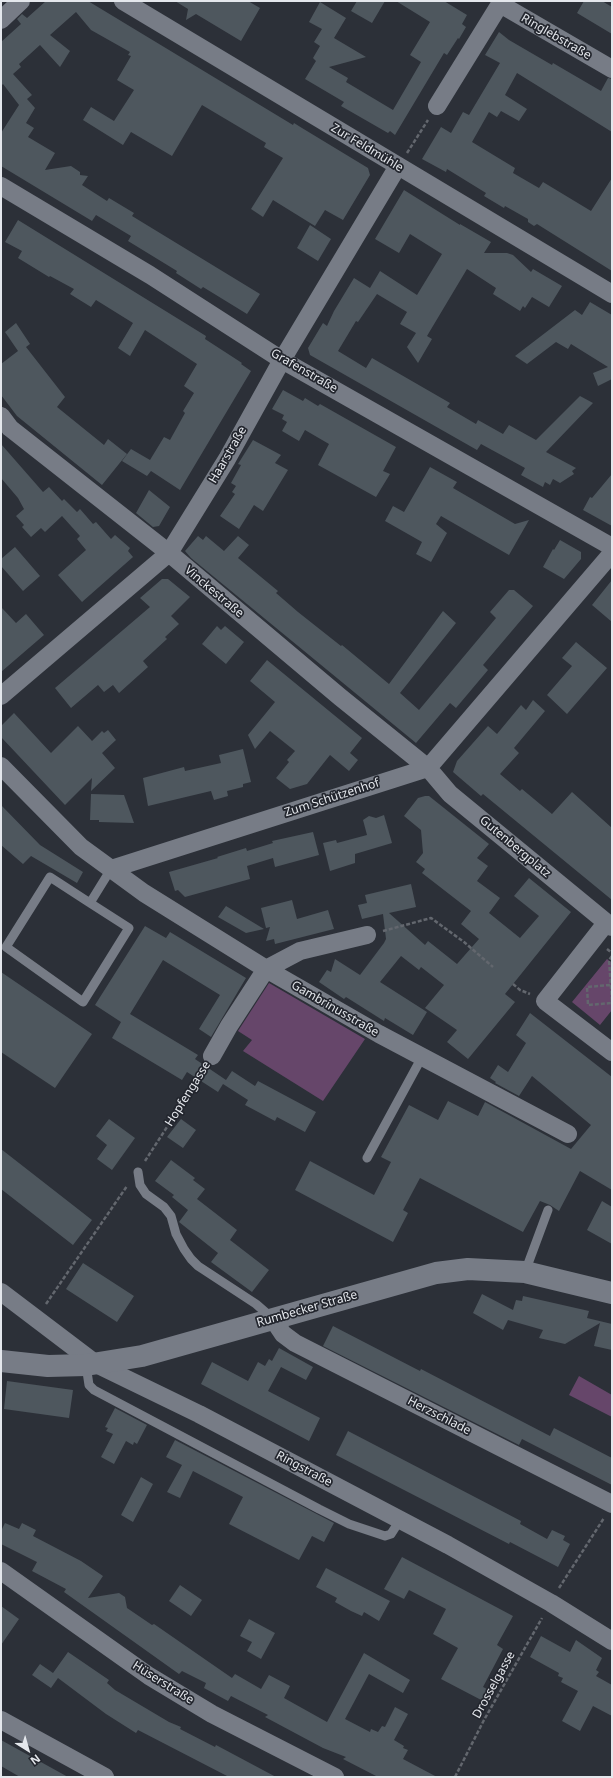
<!DOCTYPE html>
<meta charset="utf-8">
<style>
body{margin:0}
#map{position:relative;width:613px;height:1778px;overflow:hidden;background:#2c3038;font-family:"Noto Sans",sans-serif}
canvas{display:block}
.frame{position:absolute;inset:0;border:2px solid #e4e7ec;pointer-events:none}
.north{position:absolute;left:8px;top:1730px;width:40px;height:40px;-webkit-text-stroke:3px #23262e;paint-order:stroke;rotate:143deg;font-size:11px;font-weight:700;line-height:16px;text-align:center;color:#e4e7ec}
.north::after{content:'';display:block;margin:auto;width:14px;height:18px;background:#e4e7ec;clip-path:polygon(50% 0,100% 100%,50% 72%,0 100%)}
</style>
<div id="map">
<canvas width="613" height="1778"></canvas>
<div class="frame"></div>
<div class="north">N</div>
</div>
<script>
const context = document.querySelector('canvas').getContext('2d');
context.lineJoin = 'round';
function fill(path, color) {
  context.fillStyle = color;
  context.fill(path, 'evenodd');
}
function toPath(rows) {
  const path = new Path2D();
  for (const r of rows) {
    path.moveTo(r[0], r[1]);
    for (let i = 2; i < r.length; i += 2) path.lineTo(r[i], r[i + 1]);
  }
  return path;
}
function trace(path, color, width, dash) {
  context.strokeStyle = color;
  context.lineWidth = width;
  context.lineCap = dash ? 'butt' : 'round';
  context.setLineDash(dash || []);
  context.stroke(path);
}
function write(font, color, halo, rows, align = 'center') {
  context.font = font + ' "Noto Sans",sans-serif';
  context.lineWidth = 3.5;
  context.setLineDash([]);
  context.textBaseline = 'middle';
  context.strokeStyle = halo;
  context.fillStyle = color;
  for (const [text, x, y, turn = 0] of rows) {
    context.save();
    context.translate(x, y);
    context.rotate((+turn || 0) * Math.PI / 180);
    context.textAlign = isNaN(turn) ? turn : align;
    if (halo) context.strokeText(text, 0, 0);
    context.fillText(text, 0, 0);
    context.restore();
  }
}
fill(toPath([
 [607,959,612,963,612,1010,600,1025,572,1002],
 [269,983,365,1039,323,1101,243,1051,252,1040,238,1031],
 [579,1376,612,1395,612,1417,569,1395]
]), '#66466a');
fill(toPath([
 [46,1,88,1,293,125,294,123,302,128,368,168,370,175,343,220,325,210,315,226,273,200,263,217,251,209,283,158,264,147,266,143,202,105,172,156,131,132,123,145,83,120,91,107,114,121,134,90,117,80,131,56,128,55,130,52,91,30,76,12,50,35,70,51,60,67,40,45,19,64,21,67,13,74,32,95,27,99,35,108,26,123,34,128,28,137,55,153,45,170,71,166,80,172,80,175,88,176,82,185,107,201,109,198,134,213,132,216,260,294,247,314,203,287,201,289,176,273,177,271,128,241,131,236,96,215,92,221,1,166,1,133,19,105,3,84,1,86,1,42,21,24,17,19,22,14,27,18],
 [175,1,248,1,260,8,241,41,196,14,186,20,188,9],
 [357,1,385,1,372,23,351,11],
 [396,1,444,1,467,15,462,24,466,27,459,39,458,38,447,55,444,53,395,135,390,131,388,133,341,106,344,102,305,79,316,61,313,58,320,46,314,42,322,29,309,22,320,2,346,18,334,38,366,57,329,67,348,78,346,82,393,110,421,62,410,55,430,22],
 [584,1,602,1,612,7,612,34,577,13],
 [499,32,509,40,552,65,553,63,601,91,608,78,612,79,612,132,517,73,505,95,527,109,519,121,501,111,497,117,489,112,472,142,515,168,513,173,539,188,543,182,591,211,612,178,612,271,537,224,534,226,528,222,528,219,505,206,504,208,484,196,486,193,447,169,446,172,422,159,441,127,451,133,463,112,469,115,500,63,485,55],
 [404,190,460,225,460,224,491,242,484,253,507,253,513,255,531,272,533,269,562,286,549,307,532,297,525,308,523,306,520,311,493,294,496,288,467,269,427,336,432,339,418,363,407,347,416,333,400,324,407,312,377,294,358,322,356,321,338,351,366,368,372,358,450,403,447,407,476,424,478,420,503,434,509,425,536,440,580,396,593,403,546,452,576,468,572,471,574,474,560,483,553,479,550,485,545,482,543,487,521,475,525,468,481,444,477,450,310,355,308,348,323,323,327,326,334,311,354,278,370,288,380,271,417,295,442,254,410,234,399,253,375,239],
 [18,220,206,336,205,339,242,363,241,364,251,371,180,490,151,471,147,476,122,461,131,449,150,460,164,437,170,440,185,413,183,411,194,393,184,386,197,364,145,330,130,356,118,348,133,323,96,300,91,307,70,294,74,289,50,276,49,277,18,258,22,251,5,242],
 [310,225,331,239,318,261,297,248],
 [590,302,612,315,612,379,598,386,593,373,608,367,571,344,568,349,556,342,527,364,515,356,575,310,582,315],
 [16,323,30,344,26,347,65,397,57,407,104,445,108,439,127,454,102,485,17,416,1,395,1,364,18,351,5,332],
 [283,390,303,401,305,398,318,406,320,404,396,447,383,471,390,474,376,497,318,465,329,444,305,430,299,441,282,431,287,422,282,419,284,415,272,409],
 [253,440,281,455,275,463,288,470,263,511,254,505,239,529,220,516,235,494,232,492,236,486,231,483,241,465,238,464],
 [1,444,43,492,49,487,62,501,64,499,77,512,80,509,93,524,96,522,111,539,115,535,130,548,128,551,133,557,82,602,58,575,86,550,77,539,80,536,62,516,45,532,41,528,31,537,22,527,24,525,16,516,24,509,18,498,1,478],
 [430,467,457,482,453,488,515,524,529,520,509,555,441,516,436,524,447,533,431,562,416,554,422,542,385,521,393,506,404,512],
 [612,474,612,526,583,510,590,497,592,498],
 [149,490,170,507,159,526,153,527,136,513],
 [198,536,203,540,206,536,224,551,238,536,249,545,238,558,278,591,276,593,298,612,341,646,342,645,389,684,443,611,456,623,400,693,419,710,496,618,490,612,509,590,514,590,533,606,483,665,488,670,456,708,450,703,416,743,191,558,185,551],
 [560,540,581,552,581,559,564,579,543,567,553,549,554,550],
 [15,547,40,576,23,591,1,566,1,559],
 [162,579,168,579,190,597,171,616,179,624,165,637,167,639,143,661,148,667,119,693,113,685,104,692,98,685,71,708,55,688,150,607,140,598],
 [612,580,612,622,592,605],
 [1,607,16,623,26,614,44,635,1,672],
 [217,626,221,630,225,626,244,642,226,664,202,644],
 [576,642,607,668,567,714,547,695,572,666,562,658],
 [267,660,362,738,350,753,358,760,349,771,330,755,307,784,290,789,276,778,289,762,287,760,295,751,270,731,255,749,248,735,275,702,250,681],
 [533,700,545,711,514,748,519,753,500,774,520,791,522,789,552,814,572,792,612,828,612,900,483,794,481,796,453,772,457,761,488,726,497,734,521,705,526,710],
 [14,713,51,753,78,726,92,741,102,731,104,733,108,730,116,740,102,753,115,768,91,791,92,778,65,805,1,737,1,726],
 [243,749,251,782,243,784,243,787,227,791,228,796,214,800,211,791,148,806,143,778,184,767,185,771,221,763,219,755],
 [91,794,124,795,134,823,99,822,99,820,90,820],
 [425,796,429,796,489,844,477,858,488,866,477,881,500,898,489,913,520,938,539,916,514,896,529,878,571,912,505,994,515,1002,468,1059,447,1042,457,1030,425,1008,444,985,421,967,419,970,401,956,380,982,427,1012,413,1035,385,1018,384,1021,346,997,344,999,319,982,327,970,331,972,335,959,360,975,384,943,386,939,383,914,362,919,358,905,367,903,365,895,411,884,416,907,389,913,425,945,428,941,457,964,479,939,461,924,471,911,422,873,425,869,416,862,423,853,421,830,404,816,418,798],
 [1,805,40,845,83,872,77,883,31,856,23,864,1,845],
 [384,815,392,843,355,854,355,863,330,871,323,843,336,840,337,843,367,835,363,820,369,816,376,818],
 [313,832,319,855,275,867,273,858,247,866,250,879,185,897,178,890,175,891,169,872,218,858,217,857,246,848,247,851,273,843,272,841],
 [292,900,297,919,328,910,334,929,275,944,274,939,266,941,270,927,266,928,261,908],
 [226,906,264,929,246,933,218,917],
 [145,926,166,938,170,932,246,978,211,1037,199,1029,220,995,163,960,130,1014,198,1055,195,1059,226,1080,232,1071,255,1086,258,1081,316,1112,305,1132,277,1117,275,1121,245,1105,248,1100,223,1084,218,1092,187,1072,182,1080,112,1038,121,1022,95,1005],
 [1,972,92,1034,55,1088,1,1052],
 [530,1013,612,1077,612,1190,580,1171,559,1211,550,1205,540,1201,523,1232,420,1178,403,1210,408,1213,393,1242,295,1190,310,1161,374,1195,391,1162,381,1157,409,1105,438,1120,448,1101,478,1116,485,1102,571,1149,591,1125,532,1076,519,1096,495,1083,496,1082,490,1078,498,1065,508,1072,526,1043,516,1035],
 [109,1119,135,1138,112,1170,97,1159,107,1145,96,1136],
 [181,1119,196,1130,183,1148,167,1137],
 [1,1149,92,1220,73,1245,1,1189],
 [171,1160,195,1178,193,1180,205,1189,197,1199,237,1230,230,1240,269,1270,252,1292,211,1262,218,1253,179,1222,188,1210,172,1197,174,1195,155,1181],
 [602,1201,612,1207,612,1244,587,1230],
 [83,1263,134,1296,117,1322,66,1289],
 [482,1294,513,1310,516,1300,522,1301,523,1296,589,1311,587,1318,612,1324,612,1350,594,1346,600,1323,565,1344,539,1338,543,1330,508,1320,503,1330,473,1313],
 [333,1326,420,1371,421,1369,550,1436,554,1428,612,1458,612,1485,522,1439,519,1445,323,1346],
 [279,1348,313,1367,306,1380,281,1367,268,1391,320,1418,309,1441,201,1384,212,1362,248,1381,258,1362,265,1366,269,1359,272,1361],
 [7,1381,73,1390,69,1418,4,1409],
 [115,1408,147,1425,137,1444,134,1442,133,1445,126,1441,114,1464,101,1457,113,1434,106,1431,108,1428,105,1427],
 [348,1431,521,1521,520,1524,547,1539,552,1530,565,1536,563,1540,570,1544,558,1567,510,1542,509,1544,336,1455],
 [175,1440,334,1523,324,1542,312,1536,299,1560,229,1524,243,1497,193,1471,180,1498,167,1492,182,1465,166,1457],
 [141,1477,153,1484,133,1522,121,1515],
 [5,1523,19,1529,22,1523,36,1530,33,1536,81,1561,103,1576,88,1598,119,1593,125,1597,127,1608,152,1625,154,1624,232,1678,235,1674,261,1689,269,1675,290,1686,284,1698,327,1722,364,1653,410,1680,403,1693,369,1674,345,1719,370,1732,371,1729,378,1732,382,1726,385,1727,395,1707,408,1714,394,1740,404,1746,403,1748,408,1750,403,1759,437,1777,378,1777,343,1759,346,1757,323,1748,265,1717,268,1715,231,1696,228,1701,204,1688,206,1683,182,1671,179,1674,64,1592,66,1589,32,1571,37,1562,1,1544,1,1531],
 [402,1557,513,1616,497,1645,503,1649,483,1687,491,1691,485,1702,441,1679,458,1648,433,1634,446,1609,409,1590,404,1599,384,1589],
 [326,1568,390,1601,379,1621,364,1612,362,1616,351,1611,335,1602,337,1598,316,1587],
 [180,1585,202,1600,191,1616,169,1601],
 [1,1606,19,1619,1,1645],
 [249,1619,275,1633,261,1659,247,1651,252,1642,240,1636],
 [541,1636,570,1652,576,1640,602,1658,596,1670,599,1672,596,1676,612,1685,612,1716,593,1706,580,1731,562,1721,578,1691,561,1682,563,1678,558,1676,559,1673,530,1657],
 [68,1652,109,1680,107,1683,115,1690,169,1722,181,1727,180,1729,215,1747,216,1745,276,1777,229,1777,138,1730,136,1733,106,1714,58,1678,51,1688,32,1675,40,1664,53,1673],
 [1,1740,68,1777,20,1777,1,1766]
]), '#4e575e');
trace(toPath([
 [407,153,428,120],
 [383,931,431,918,464,942,493,967],
 [607,949,612,953],
 [612,956,609,960,612,1002],
 [513,984,520,990,530,994],
 [610,985,587,987,588,1005,612,1003],
 [145,1161,204,1070],
 [46,1304,127,1186],
 [559,1588,604,1518],
 [455,1777,484,1720,542,1618]
]), '#63676e', 2.5, [4, 2]);
trace(toPath([
 [90,903,129,928,83,1002,6,947,50,877,90,903,111,869],
 [367,1158,422,1057],
 [138,1172,140,1185,146,1194,164,1207,171,1216,176,1234,184,1249,191,1259,198,1266,256,1304,272,1318],
 [525,1272,548,1210],
 [86,1365,89,1385,94,1390,319,1509,349,1524,385,1536,391,1534,400,1520]
]), '#777c86', 9);
trace(toPath([
 [123,1,612,294],
 [1,20,21,1],
 [437,106,500,4,612,69],
 [1,186,150,275,282,360,612,547],
 [1,416,10,428,169,553,340,697,428,768,450,794,612,927],
 [1,696,169,553,227,459,282,360,398,166],
 [1,766,81,847,144,893,266,969,379,1034,568,1134],
 [111,869,428,768,612,553],
 [606,923,545,1001,612,1052],
 [212,1056,229,1026,266,969,300,951,367,935],
 [1,1292,96,1364,199,1414,448,1545,551,1603,612,1641],
 [273,1319,283,1334,295,1343,612,1504],
 [1,1571,149,1676,212,1714,335,1777],
 [1,1720,105,1777]
]), '#777c86', 18);
trace(toPath([
 [1,1361,48,1366,86,1365,142,1356,436,1273,468,1269,525,1272,612,1293]
]), '#777c86', 22);
write('12px', '#e4e7ec', '#23262e', [
 ["Ringlebstraße",556,37,30],
 ["Zur Feldmühle",367,148,31],
 ["Grafenstraße",304,371,30],
 ["Haarstraße",228,455,-60],
 ["Vinckestraße",214,592,40],
 ["Zum Schützenhof",332,798,-18],
 ["Gutenbergplatz",515,847,40],
 ["Gambrinusstraße",335,1009,30],
 ["Hopfengasse",188,1094,-58],
 ["Rumbecker Straße",307,1309,-16],
 ["Herzschlade",439,1416,27],
 ["Ringstraße",304,1469,28],
 ["Hüserstraße",163,1683,32],
 ["Drosselgasse",494,1685,-61]
]);
</script>
